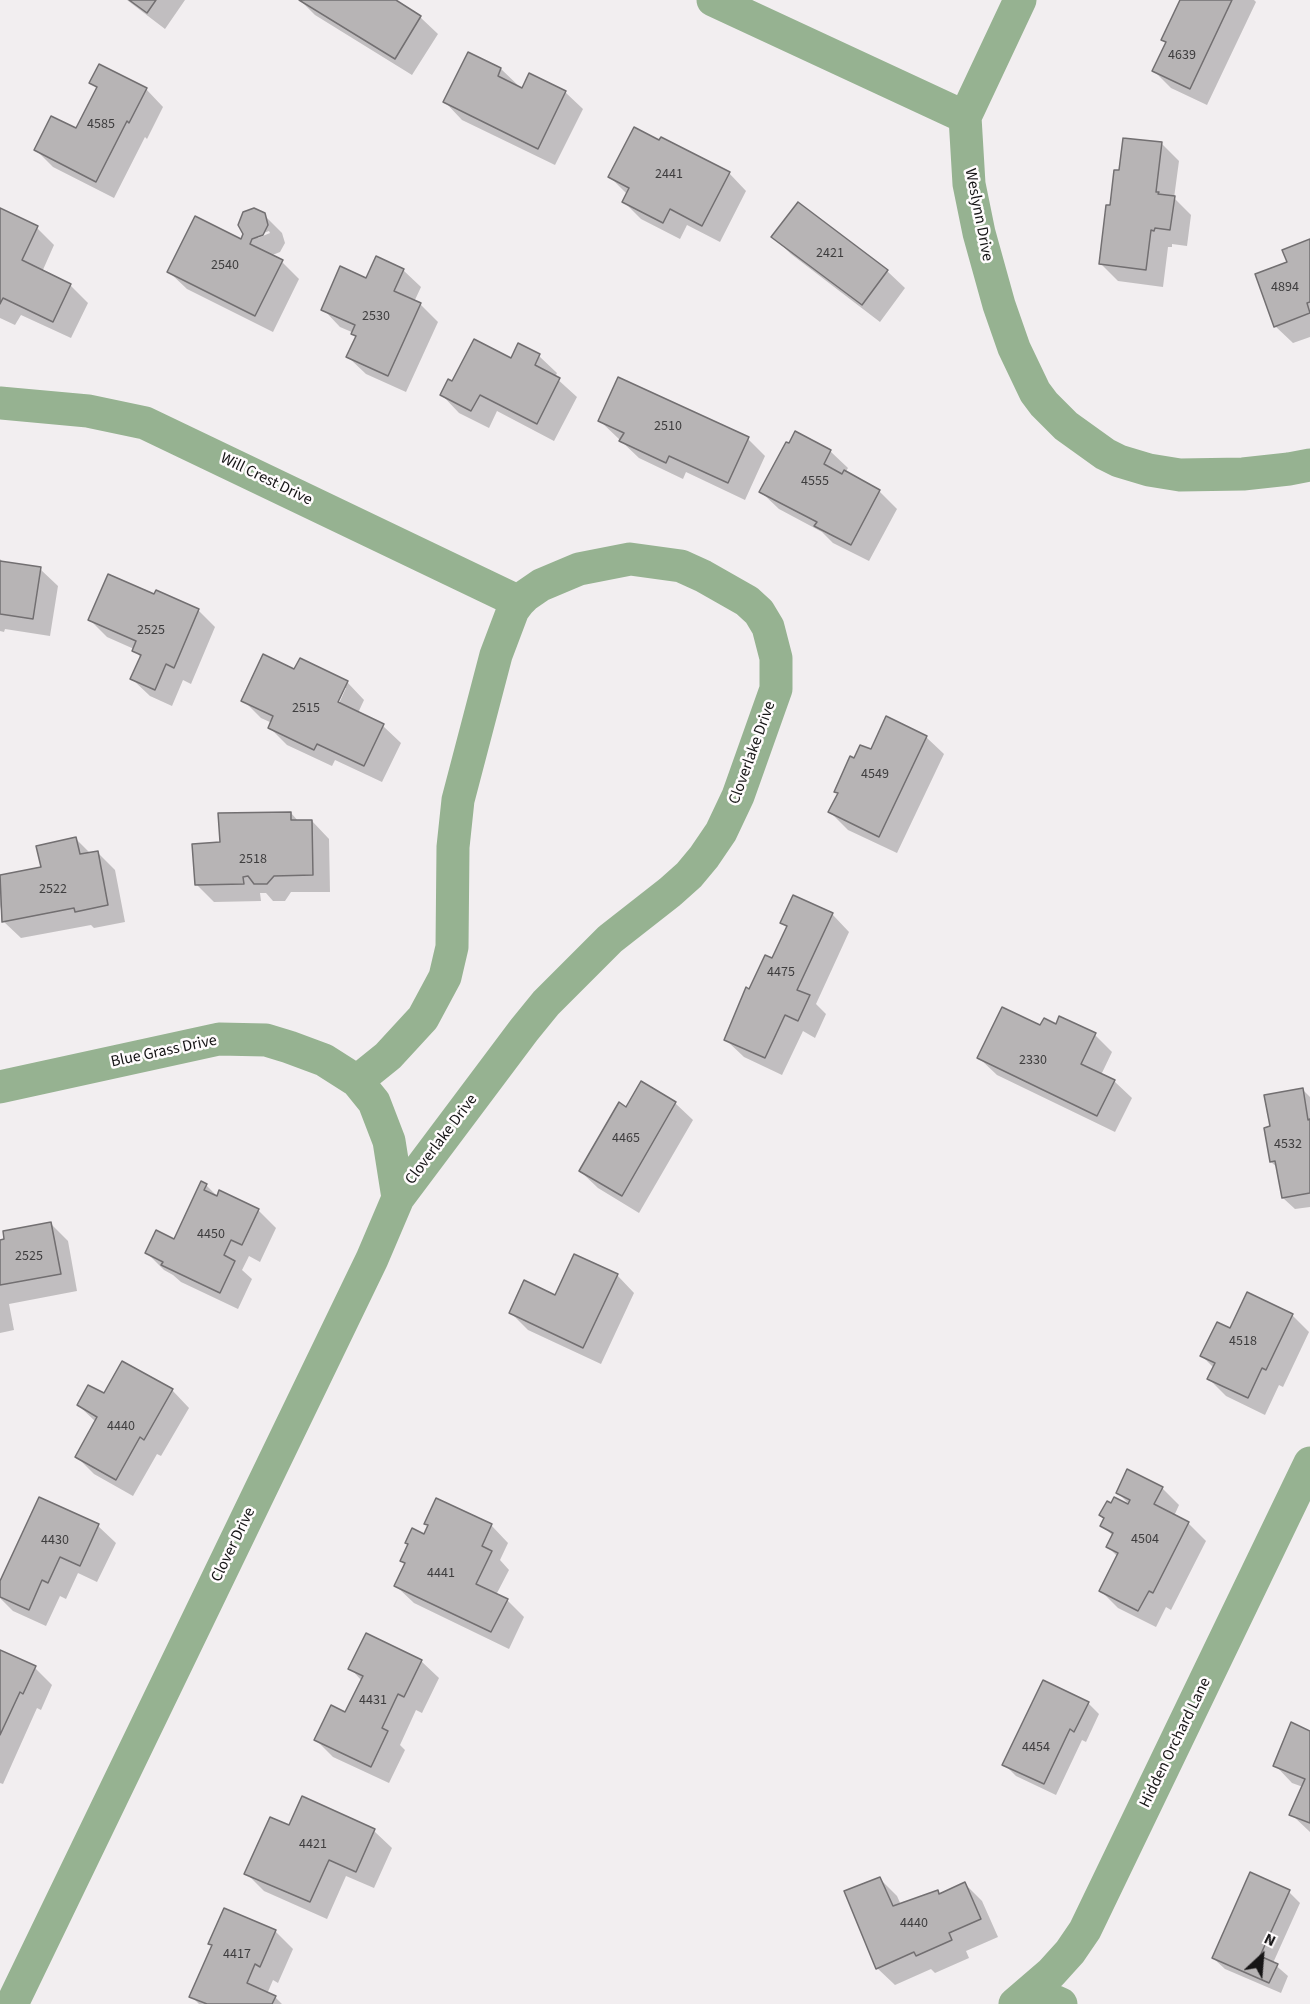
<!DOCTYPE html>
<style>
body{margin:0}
#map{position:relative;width:1310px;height:2004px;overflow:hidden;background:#f2eef0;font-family:"Source Sans 3",sans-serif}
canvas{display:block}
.north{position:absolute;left:1232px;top:1926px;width:60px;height:60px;-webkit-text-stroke:4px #fffcfd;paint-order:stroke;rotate:26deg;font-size:16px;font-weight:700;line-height:24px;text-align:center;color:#161516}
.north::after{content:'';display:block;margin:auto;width:21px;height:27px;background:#161516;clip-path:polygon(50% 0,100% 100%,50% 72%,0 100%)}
</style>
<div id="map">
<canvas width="1310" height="2004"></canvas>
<div class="north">N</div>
</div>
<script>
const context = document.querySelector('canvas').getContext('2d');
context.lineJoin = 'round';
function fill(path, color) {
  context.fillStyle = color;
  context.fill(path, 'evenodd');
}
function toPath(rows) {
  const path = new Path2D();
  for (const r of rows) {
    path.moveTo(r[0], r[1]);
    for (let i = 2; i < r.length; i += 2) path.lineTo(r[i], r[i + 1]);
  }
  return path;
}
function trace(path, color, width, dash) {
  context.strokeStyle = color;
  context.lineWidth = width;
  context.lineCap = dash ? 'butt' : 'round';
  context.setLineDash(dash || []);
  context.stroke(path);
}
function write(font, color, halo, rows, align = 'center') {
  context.font = font + ' "Source Sans 3",sans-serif';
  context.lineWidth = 5;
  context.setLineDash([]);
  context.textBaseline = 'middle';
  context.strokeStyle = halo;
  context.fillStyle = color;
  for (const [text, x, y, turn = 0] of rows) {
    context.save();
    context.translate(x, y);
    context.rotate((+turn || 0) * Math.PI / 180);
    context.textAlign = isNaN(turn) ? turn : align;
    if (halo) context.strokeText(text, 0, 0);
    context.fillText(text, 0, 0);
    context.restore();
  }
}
fill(toPath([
 [127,0,185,0,165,29],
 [300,0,393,0,420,17,438,34,412,75,315,15],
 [1181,0,1254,0,1256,2,1207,105,1171,88,1154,71,1167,43,1163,39],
 [468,54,501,69,523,90,565,92,583,109,555,165,462,120,445,102],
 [91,83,146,89,163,107,147,139,145,137,114,198,53,167,36,150,77,130,98,89],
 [1162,144,1179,161,1174,198,1191,215,1187,246,1172,244,1172,247,1168,247,1163,287,1118,281,1100,263,1111,207],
 [729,173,746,191,720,242,687,225,680,239,641,219,624,202,628,195,610,177],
 [798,204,887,271,905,288,880,322,791,254,773,237],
 [0,210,37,228,54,245,42,272,70,285,88,303,71,338,21,315,15,325,0,318],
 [264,215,282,233,285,243,280,252,270,256,282,262,299,279,273,332,187,289,169,272,242,241,245,234],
 [269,231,270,233,258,238,258,235],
 [1310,241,1310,337,1293,343,1275,326,1289,263],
 [403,270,421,287,414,302,420,304,438,322,406,392,366,374,348,357,357,337,354,333,340,327,323,309,367,280],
 [539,356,557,373,555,377,577,397,554,441,497,411,489,428,459,413,442,395,452,383,512,360],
 [600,421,748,439,765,456,745,500,686,472,683,479,639,458],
 [830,451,848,468,845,473,879,491,897,509,869,561,833,543,822,532,779,509,761,492],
 [0,559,4,563,40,569,58,586,50,636,5,629,4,632,0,631],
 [155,596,198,610,215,627,191,684,183,680,172,706,150,696,132,679,141,658,134,649,107,637,90,620],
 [295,671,347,682,364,700,358,713,383,726,401,743,382,782,335,760,332,766,287,745,270,728,272,723,261,718,243,700],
 [343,688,346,688,336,710,333,708],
 [926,737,944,754,897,853,848,830,830,812,839,794,836,791,855,760,872,751],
 [291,813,299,822,312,821,329,839,330,892,291,892,285,901,273,901,266,893,260,893,261,901,214,902,197,885,222,843],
 [76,839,91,854,98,853,115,870,125,922,94,928,91,925,21,938,3,921,0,905,0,877,43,868],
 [832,914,849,932,816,1004,826,1014,815,1038,803,1031,782,1075,744,1057,726,1040,750,991,773,960,788,928,782,922],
 [1041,1027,1095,1035,1112,1052,1101,1075,1114,1081,1132,1098,1115,1132,997,1075,979,1058],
 [1302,1089,1310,1097,1310,1207,1295,1209,1283,1198,1278,1168,1271,1162],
 [675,1103,693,1120,639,1213,598,1188,580,1171,626,1109],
 [206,1185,218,1197,258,1210,276,1228,260,1262,249,1256,242,1270,252,1279,238,1309,181,1282,173,1275,164,1270,147,1253,174,1241],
 [51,1224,68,1241,77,1291,9,1304,14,1330,0,1333,0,1241],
 [617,1275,634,1293,601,1364,528,1330,510,1312],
 [1292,1315,1309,1332,1283,1387,1279,1385,1265,1415,1226,1396,1209,1379,1214,1368,1202,1356,1231,1330],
 [172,1390,189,1408,161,1456,157,1454,133,1496,94,1474,77,1457,96,1422,78,1405,104,1395],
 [1162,1488,1179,1505,1174,1516,1188,1523,1206,1541,1171,1610,1166,1607,1156,1627,1118,1608,1101,1591,1118,1557,1108,1547,1113,1536,1102,1525,1131,1506,1117,1492],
 [40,1498,98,1526,116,1543,97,1582,78,1573,66,1599,60,1596,46,1626,13,1611,0,1598,0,1585],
 [426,1523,491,1525,508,1543,500,1560,509,1570,496,1595,507,1600,524,1617,509,1649,414,1603,396,1586,406,1565,402,1561,425,1536,429,1526],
 [0,1652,35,1668,52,1685,41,1710,37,1708,3,1784,0,1783],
 [421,1661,439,1678,422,1713,416,1710,400,1745,405,1750,389,1783,333,1757,316,1740,346,1714,362,1681,350,1668],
 [1088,1703,1099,1714,1086,1742,1082,1740,1056,1795,1016,1776,1004,1764],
 [1310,1732,1310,1832,1291,1814,1303,1787,1292,1783,1275,1765],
 [303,1798,374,1831,392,1848,374,1888,346,1876,327,1919,264,1891,246,1873,290,1827],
 [880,1879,897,1896,901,1905,937,1892,940,1895,965,1884,982,1901,998,1937,966,1951,969,1958,935,1973,931,1969,895,1985,877,1968],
 [1289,1892,1300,1903,1273,1963,1288,1976,1281,1993,1225,1969,1213,1958],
 [225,1910,275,1931,293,1949,278,1983,273,1980,267,1994,275,1997,282,2004,199,2004,191,1996,213,1946,210,1943]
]), '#0003');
const building = toPath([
 [129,0,156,0,147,13,129,0],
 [299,0,396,0,421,16,395,59,299,0],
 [1180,0,1232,0,1190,89,1152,71,1166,42,1161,40,1180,0],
 [468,52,501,68,498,76,522,88,529,73,566,91,538,149,443,102,468,52],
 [99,64,147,88,129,123,127,121,96,182,34,150,51,116,76,128,97,87,89,83,99,64],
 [634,127,659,140,661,137,730,172,702,226,670,209,663,223,622,202,629,188,608,177,634,127],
 [1123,138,1162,142,1156,192,1159,192,1158,194,1175,196,1170,230,1155,228,1154,231,1151,230,1146,270,1099,264,1106,205,1110,205,1114,170,1119,170,1123,138],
 [798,202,888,270,862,305,771,237,798,202],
 [0,208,38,226,22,260,71,284,53,322,3,298,0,304,0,208],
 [254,208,265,213,268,225,263,235,252,239,250,244,283,260,255,316,167,272,195,216,241,239,243,234,238,225,243,212,254,208],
 [1310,239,1310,302,1307,303,1310,313,1274,327,1255,274,1287,262,1282,250,1310,239],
 [376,256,404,269,394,291,421,303,388,376,346,357,356,336,351,334,355,325,321,310,340,266,366,278,376,256],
 [474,339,511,358,518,343,540,354,535,365,560,378,537,424,480,395,471,411,440,395,448,379,452,381,474,339],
 [618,377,749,437,728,483,669,456,666,463,619,441,624,433,598,421,618,377],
 [795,431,831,450,824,464,842,474,844,470,880,490,851,545,814,526,817,522,759,492,786,442,789,443,795,431],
 [0,561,41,567,33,619,0,614,0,561],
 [108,574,154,594,156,590,199,609,174,668,166,664,155,690,130,679,141,655,132,651,136,641,88,620,108,574],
 [263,654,294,669,300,658,348,681,338,702,384,724,364,766,317,744,314,750,268,728,273,716,241,701,263,654],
 [886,716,927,736,879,837,828,812,838,793,834,792,850,756,854,758,860,745,871,749,886,716],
 [291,812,291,820,312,820,313,875,274,876,267,884,254,884,248,876,243,877,244,884,195,885,192,844,220,842,218,813,291,812],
 [76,837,80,854,98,851,108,905,75,912,74,908,2,922,0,875,41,867,36,846,76,837],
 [793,895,833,913,797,990,810,995,798,1021,785,1015,765,1058,724,1040,746,987,749,989,765,955,772,958,787,926,780,923,793,895],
 [1002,1007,1040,1025,1044,1018,1056,1024,1059,1016,1096,1033,1081,1064,1115,1080,1097,1116,977,1058,1002,1007],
 [641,1081,676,1102,622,1196,579,1171,619,1102,626,1107,641,1081],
 [1303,1088,1308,1120,1310,1119,1310,1193,1282,1198,1275,1161,1270,1162,1264,1128,1270,1126,1264,1095,1303,1088],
 [201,1181,207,1184,204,1190,217,1196,219,1190,259,1209,242,1245,231,1240,224,1255,235,1261,220,1293,161,1265,163,1262,145,1253,156,1230,174,1239,201,1181],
 [51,1222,61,1274,0,1285,0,1240,4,1239,3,1231,51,1222],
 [574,1254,618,1274,583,1348,509,1313,524,1280,555,1295,574,1254],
 [1247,1292,1293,1314,1266,1370,1262,1368,1248,1398,1207,1379,1215,1363,1200,1356,1217,1322,1230,1328,1247,1292],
 [122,1361,173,1389,144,1440,140,1437,116,1480,75,1457,97,1417,77,1405,88,1385,104,1393,122,1361],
 [1127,1469,1163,1487,1154,1504,1189,1522,1153,1593,1149,1591,1138,1611,1099,1591,1118,1553,1106,1547,1113,1533,1100,1526,1104,1518,1099,1515,1107,1501,1111,1503,1114,1497,1128,1504,1130,1500,1116,1493,1127,1469],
 [39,1497,99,1524,80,1566,60,1557,48,1583,42,1580,29,1610,0,1597,0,1581,39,1497],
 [436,1498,492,1524,482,1546,492,1551,476,1584,508,1599,491,1632,394,1586,405,1563,400,1561,408,1544,405,1543,412,1528,424,1534,428,1525,424,1524,436,1498],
 [366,1633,422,1660,404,1697,398,1694,382,1728,388,1731,371,1767,314,1740,331,1705,345,1712,363,1676,348,1669,366,1633],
 [0,1650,36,1666,23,1694,20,1692,0,1735,0,1650],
 [1043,1680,1089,1702,1074,1732,1070,1729,1044,1784,1002,1765,1043,1680],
 [1291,1722,1310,1731,1310,1823,1289,1815,1305,1779,1273,1766,1291,1722],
 [302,1796,375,1829,356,1872,329,1860,310,1902,244,1874,270,1817,289,1825,302,1796],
 [1250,1872,1290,1890,1260,1956,1278,1964,1269,1983,1212,1958,1250,1872],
 [880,1877,893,1906,938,1890,939,1894,965,1882,981,1919,949,1933,952,1940,916,1956,914,1952,876,1969,844,1891,880,1877],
 [224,1908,276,1930,260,1967,255,1964,247,1983,276,1996,272,2004,207,2004,189,1997,212,1945,208,1944,224,1908]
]);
fill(building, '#b7b4b5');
trace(building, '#726f71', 1.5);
trace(toPath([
 [713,0,965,117,969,184,979,233,999,305,1014,348,1035,392,1044,404,1066,426,1105,454,1119,461,1149,470,1180,475,1243,474,1289,469,1310,465],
 [965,117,1020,0],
 [0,403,88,411,145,423,519,602],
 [357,1081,388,1056,423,1018,445,977,452,947,453,847,458,800,496,655,513,610,519,602,525,596,541,585,579,569,630,559,681,566,703,576,747,601,759,612,768,627,776,658,776,689,738,796,721,832,704,857,689,875,670,892,610,939,546,1003,524,1030,398,1198],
 [0,1087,219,1039,266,1040,289,1047,324,1060,357,1081,374,1102,389,1141,398,1198,372,1259,12,2004],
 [1032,1991,1061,2004],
 [1015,2004,1051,1973,1070,1952,1085,1930,1310,1463]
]), '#96b291', 33);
write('14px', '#3e3d3e', null, [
 ["4639",1182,56],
 ["4585",101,125],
 ["2441",669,175],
 ["2421",830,254],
 ["2540",225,266],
 ["4894",1285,288],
 ["2530",376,317],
 ["2510",668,427],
 ["4555",815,482],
 ["2525",151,631],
 ["2515",306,709],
 ["4549",875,775],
 ["2518",253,860],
 ["2522",53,890],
 ["4475",781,973],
 ["2330",1033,1061],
 ["4465",626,1139],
 ["4532",1288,1145],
 ["4450",211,1235],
 ["2525",29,1257],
 ["4518",1243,1342],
 ["4440",121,1427],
 ["4504",1145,1540],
 ["4430",55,1541],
 ["4441",441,1574],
 ["4431",373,1701],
 ["4454",1036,1748],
 ["4421",313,1845],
 ["4440",914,1924],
 ["4417",237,1955]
]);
write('16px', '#161516', '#fffcfd', [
 ["Weslynn Drive",978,215,79],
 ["Will Crest Drive",266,480,26],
 ["Cloverlake Drive",753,753,-70],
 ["Blue Grass Drive",164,1052,-12],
 ["Cloverlake Drive",442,1140,-53],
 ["Clover Drive",234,1545,-64],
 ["Hidden Orchard Lane",1176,1743,-64]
]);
</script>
